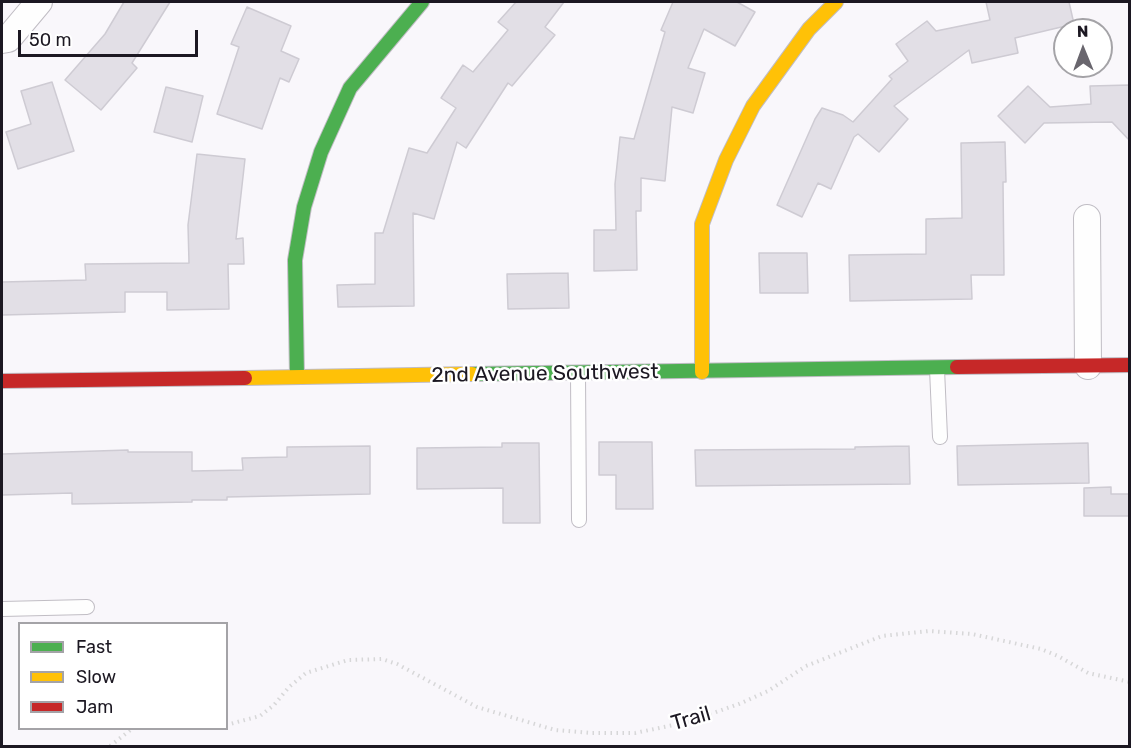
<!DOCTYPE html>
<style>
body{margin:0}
#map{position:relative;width:1131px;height:748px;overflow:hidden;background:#f9f7fb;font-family:Rubik,sans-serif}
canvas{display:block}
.frame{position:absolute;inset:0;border:3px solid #1c1822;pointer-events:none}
.legend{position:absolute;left:18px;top:622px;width:210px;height:108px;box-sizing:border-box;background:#fff;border:2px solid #a4a3a7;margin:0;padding:8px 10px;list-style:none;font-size:18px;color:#1c1822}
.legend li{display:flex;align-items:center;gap:12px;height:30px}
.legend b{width:30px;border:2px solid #a4a3a7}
.north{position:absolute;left:1053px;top:18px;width:60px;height:60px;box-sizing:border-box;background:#fff;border:2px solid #a4a3a7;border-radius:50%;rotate:359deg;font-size:16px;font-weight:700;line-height:24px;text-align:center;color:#1c1822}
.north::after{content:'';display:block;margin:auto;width:21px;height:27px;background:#69666e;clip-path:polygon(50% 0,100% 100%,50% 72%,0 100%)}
.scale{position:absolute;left:18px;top:30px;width:180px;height:27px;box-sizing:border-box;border:3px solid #1c1822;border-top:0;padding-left:8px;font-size:18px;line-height:21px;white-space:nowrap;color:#1c1822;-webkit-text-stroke:4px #fff;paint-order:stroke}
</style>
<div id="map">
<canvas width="1131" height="748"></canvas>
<div class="frame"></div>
<ul class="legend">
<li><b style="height:8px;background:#4caf50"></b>Fast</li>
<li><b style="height:8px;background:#ffc107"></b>Slow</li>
<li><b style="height:8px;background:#c62828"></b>Jam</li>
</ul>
<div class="north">N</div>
<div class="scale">50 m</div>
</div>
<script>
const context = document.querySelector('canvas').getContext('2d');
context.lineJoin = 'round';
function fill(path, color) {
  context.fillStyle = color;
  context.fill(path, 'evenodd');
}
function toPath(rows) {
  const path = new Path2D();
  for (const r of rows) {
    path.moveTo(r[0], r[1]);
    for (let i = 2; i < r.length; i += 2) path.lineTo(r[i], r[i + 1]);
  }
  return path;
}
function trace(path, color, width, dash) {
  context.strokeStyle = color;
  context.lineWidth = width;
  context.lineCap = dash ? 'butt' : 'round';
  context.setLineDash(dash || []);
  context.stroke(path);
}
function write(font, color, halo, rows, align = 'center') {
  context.font = font + ' Rubik,sans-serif';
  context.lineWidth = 5;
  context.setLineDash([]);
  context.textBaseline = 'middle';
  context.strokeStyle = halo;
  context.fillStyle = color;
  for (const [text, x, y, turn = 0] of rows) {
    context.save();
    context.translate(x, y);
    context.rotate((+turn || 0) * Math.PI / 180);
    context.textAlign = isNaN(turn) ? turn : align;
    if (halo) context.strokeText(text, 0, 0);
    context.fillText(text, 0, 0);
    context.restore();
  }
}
const building = toPath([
 [124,2,170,2,132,63,137,68,101,110,65,80,105,34,124,2],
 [516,2,564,2,545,27,555,35,512,86,508,83,466,148,457,142,434,219,413,213,414,306,338,307,337,285,375,284,375,233,383,233,409,148,427,153,456,108,441,98,463,65,473,72,508,30,498,22,516,2],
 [673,2,737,2,755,12,735,46,704,29,688,68,705,73,693,113,672,107,665,181,641,178,641,211,636,211,637,270,594,271,594,230,616,230,615,184,620,137,634,139,665,32,661,30,673,2],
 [986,2,1069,2,1074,24,1015,38,1018,53,972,63,969,50,894,106,908,119,879,152,858,134,854,137,831,189,818,183,802,217,777,205,815,119,822,108,843,115,853,122,892,79,889,76,908,61,896,44,927,21,936,31,990,20,986,2],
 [247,7,291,26,281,51,299,59,289,82,280,78,262,129,217,114,239,47,231,44,247,7],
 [52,82,74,151,18,169,6,132,31,124,21,91,52,82],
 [1130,85,1130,141,1112,122,1044,123,1025,143,998,116,1028,86,1050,107,1091,104,1090,86,1130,85],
 [166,87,203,96,192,142,154,132,166,87],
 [1005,142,1006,182,1003,182,1004,275,971,275,972,299,850,301,849,255,926,254,926,219,962,218,961,143,1005,142],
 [197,154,245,159,236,239,243,238,244,264,228,264,229,309,167,310,167,292,125,292,125,312,2,315,2,282,86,280,85,264,189,263,188,225,197,154],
 [759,253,807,253,808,293,760,293,759,253],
 [568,273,569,308,508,309,507,274,568,273],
 [599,442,652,442,653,509,616,509,616,475,599,475,599,442],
 [502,443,539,443,540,523,503,523,503,488,417,489,417,448,502,447,502,443],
 [1088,443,1089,483,958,485,957,446,1088,443],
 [370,446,370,494,227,497,227,500,192,500,192,502,72,504,72,493,2,495,2,454,128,450,128,452,192,452,192,471,243,470,242,458,287,457,287,447,370,446],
 [909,446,910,484,696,486,695,450,855,449,855,447,909,446],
 [1111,487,1111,494,1130,494,1130,516,1084,516,1084,488,1111,487]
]);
fill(building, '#e2dfe6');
trace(building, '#cecbd3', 1.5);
const lane = toPath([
 [937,369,940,437],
 [578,374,579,520],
 [2,609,87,607]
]);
const street = toPath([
 [2,40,8,39,39,2],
 [1087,218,1088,366]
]);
const fast = toPath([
 [472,374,957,367],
 [297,377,295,260,304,207,321,152,350,88,422,2]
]);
const slow = toPath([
 [702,372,702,224,726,160,753,106,809,29,836,2],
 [245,378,472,374]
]);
const jam = toPath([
 [957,367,1130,365],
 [2,381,245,378]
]);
trace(lane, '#c0bdc4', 16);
trace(street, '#c0bdc4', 28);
trace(fast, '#c0bdc4', 16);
trace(slow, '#c0bdc4', 16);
trace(jam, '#c0bdc4', 16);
trace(toPath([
 [226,725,260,716,274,705,289,687,306,673,348,660,382,659,397,664,477,707,555,730,592,733,635,733,688,722,739,704,768,691,806,666,882,636,929,631,972,634,1041,649,1058,656,1088,673,1130,682],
 [110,746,133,728]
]), '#d7d7d8', 4, [1.5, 4.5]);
trace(lane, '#fefefe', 14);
trace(street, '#fefefe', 26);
trace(fast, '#4caf50', 14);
trace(slow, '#ffc107', 14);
trace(jam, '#c62828', 14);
write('21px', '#1c1822', '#fff', [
 ["2nd Avenue Southwest",545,374,-1],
 ["Trail",691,719,-16]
]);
</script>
